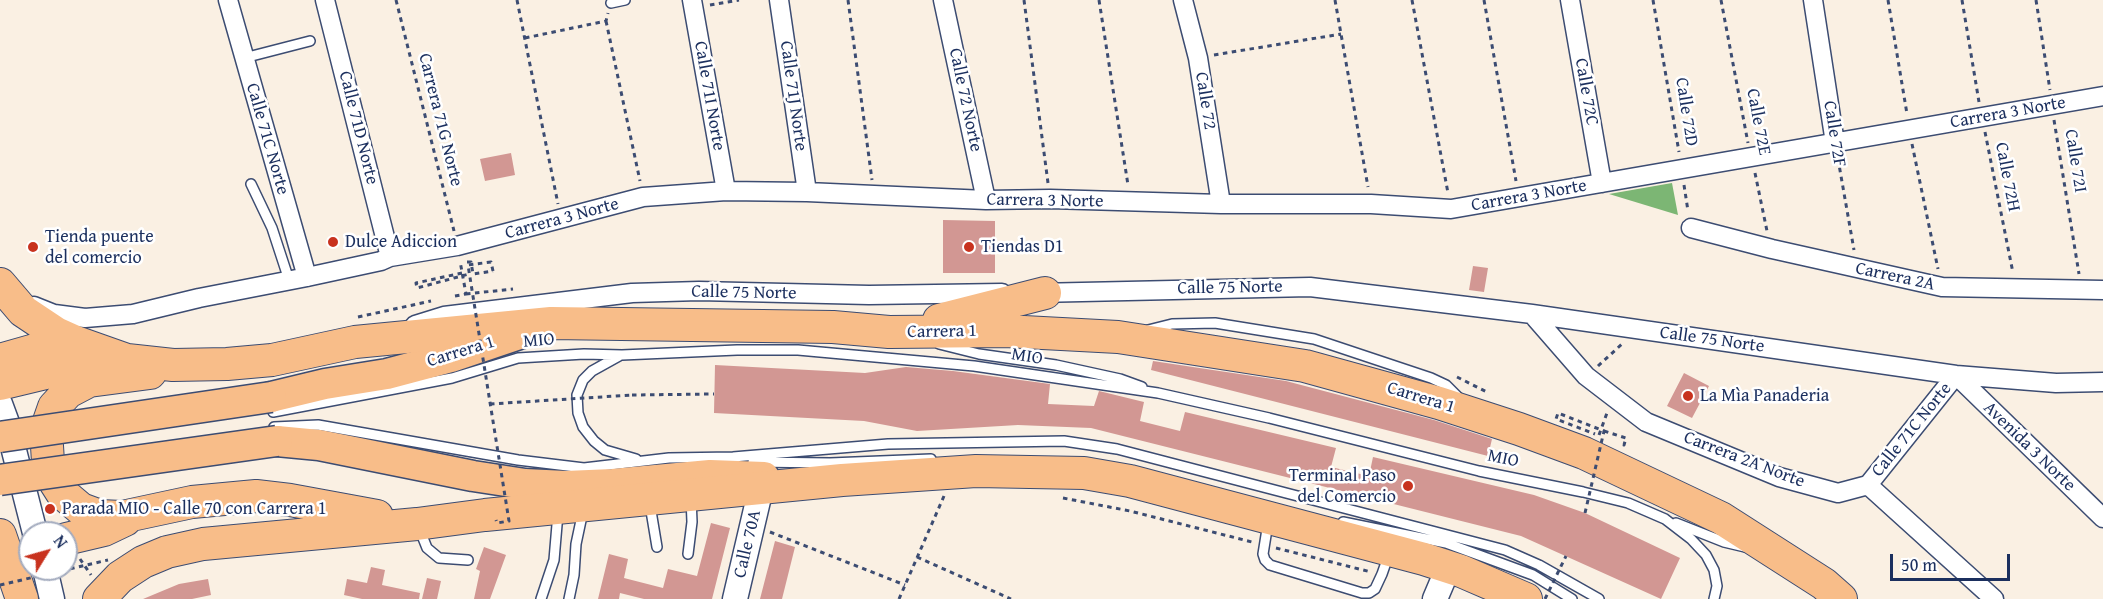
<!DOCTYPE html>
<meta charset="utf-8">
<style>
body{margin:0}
#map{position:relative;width:2103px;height:599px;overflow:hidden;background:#faf0e3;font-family:"Gentium Book Plus",serif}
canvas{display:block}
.north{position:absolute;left:18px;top:521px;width:60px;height:60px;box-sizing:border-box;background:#fff;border:2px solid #a4acbf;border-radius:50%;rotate:53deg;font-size:16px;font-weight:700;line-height:24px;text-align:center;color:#1b2f5e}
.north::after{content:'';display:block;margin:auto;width:21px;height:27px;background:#c8321e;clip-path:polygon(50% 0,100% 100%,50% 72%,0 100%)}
.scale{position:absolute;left:1890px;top:554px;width:120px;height:27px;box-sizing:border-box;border:3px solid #1b2f5e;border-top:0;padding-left:8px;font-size:18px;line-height:21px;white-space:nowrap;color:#1b2f5e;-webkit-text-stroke:4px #fff;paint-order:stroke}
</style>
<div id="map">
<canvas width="2103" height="599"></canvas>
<div class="north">N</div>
<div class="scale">50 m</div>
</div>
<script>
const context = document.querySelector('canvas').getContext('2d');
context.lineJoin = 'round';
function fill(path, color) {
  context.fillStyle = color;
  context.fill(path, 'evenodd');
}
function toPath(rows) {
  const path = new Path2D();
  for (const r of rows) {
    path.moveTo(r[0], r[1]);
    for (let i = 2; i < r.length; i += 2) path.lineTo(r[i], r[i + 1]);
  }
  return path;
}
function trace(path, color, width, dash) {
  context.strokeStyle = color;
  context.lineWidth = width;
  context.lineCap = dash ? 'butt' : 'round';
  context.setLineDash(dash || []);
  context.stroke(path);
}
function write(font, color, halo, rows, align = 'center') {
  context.font = font + ' "Gentium Book Plus",serif';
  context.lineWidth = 5;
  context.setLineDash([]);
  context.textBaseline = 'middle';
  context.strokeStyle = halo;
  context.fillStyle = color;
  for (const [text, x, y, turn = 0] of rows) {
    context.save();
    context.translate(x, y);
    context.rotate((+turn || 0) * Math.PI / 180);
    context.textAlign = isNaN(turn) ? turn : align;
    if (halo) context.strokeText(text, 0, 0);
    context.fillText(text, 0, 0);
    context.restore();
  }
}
fill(toPath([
 [1672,183,1678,215,1609,194]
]), '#7cb674');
fill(toPath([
 [511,153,515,175,485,181,480,159],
 [943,220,995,221,995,273,943,273],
 [1473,266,1488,268,1484,292,1469,290],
 [1153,361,1286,381,1434,420,1492,439,1488,456,1151,370],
 [715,365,865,373,906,367,953,371,1050,384,1048,404,1094,406,1099,391,1144,402,1140,421,1180,431,1185,412,1336,448,1331,467,1369,476,1373,457,1534,495,1585,513,1680,558,1661,599,1521,536,1091,428,1018,425,917,431,864,421,714,413],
 [1684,373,1709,386,1692,418,1667,406],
 [711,523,730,528,712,599,644,599,620,593,619,599,598,599,609,554,628,559,624,578,663,588,668,569,697,576],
 [775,541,795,547,782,599,760,599],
 [484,547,506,555,490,599,474,599,480,571,476,569],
 [371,567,385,570,382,585,420,593,419,599,362,599,344,595,347,579,367,583],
 [427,578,441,581,437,599,422,599],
 [208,579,211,595,192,599,143,599,179,584]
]), '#d29793');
const service = toPath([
 [611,3,625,0],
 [244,58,310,41],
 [251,184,272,228,289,280],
 [1148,330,1172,324,1215,323,1314,339,1431,378,1446,385,1458,397],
 [939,344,979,354,1056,365,1120,379,1142,387],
 [619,356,592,371,583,380,577,395,578,413,583,427,594,441,605,450,636,459],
 [273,412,452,378,518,358,584,354,622,355,737,350,798,350,974,366,1158,393,1269,418,1479,471,1583,492,1628,503,1665,519,1691,539,1706,555,1714,570,1717,586,1714,599],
 [274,427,318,425,518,460,584,468,669,458,733,457,888,444,1064,441,1117,449,1505,550,1539,565,1599,599],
 [753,462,830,463,931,459],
 [650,505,657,547],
 [1343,522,1446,543,1533,575,1572,599],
 [1268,523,1263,554,1265,560,1270,565,1362,593,1369,593,1375,589,1382,574,1389,554],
 [1676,523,1724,542,1745,547],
 [419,528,427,548,439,558,468,560],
 [688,554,692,522,691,498],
 [541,599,554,560,558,513],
 [569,599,574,575,576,544,583,511]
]);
const minor = toPath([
 [228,0,307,277],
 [325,0,390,257],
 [692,0,726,191],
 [779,0,807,192],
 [943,0,986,200],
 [1183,0,1198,58,1221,204],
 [1570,0,1602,183],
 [1813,0,1835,143],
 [1691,228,1772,249,1942,287,2103,290],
 [1036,293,1310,287,1532,314,1956,375,2056,383,2103,382],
 [34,306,54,314,85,318,133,314,199,298,307,277,381,261,390,257,457,246,643,197,726,191,807,192,986,200,1050,199,1221,204,1371,204,1451,209,2103,96],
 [1532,314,1586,376,1646,422,1779,477,1838,493,1868,485],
 [415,325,444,316,632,293,699,291,869,295,1002,293],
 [1868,485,1956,375,2103,518],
 [1868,485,1994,599]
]);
const tertiary = toPath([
 [0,404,7,423,35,533],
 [45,569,52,599],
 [735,599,761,488],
 [1435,599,1449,566]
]);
const primary = toPath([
 [271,397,325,384,387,374,451,357,525,332],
 [277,441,319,445,473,476,525,484,566,486,613,484,710,475,764,477]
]);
const trunk = toPath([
 [0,284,23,311,56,333,76,342,127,360,173,365,227,364,272,360,355,342,551,323,833,327,889,332,1005,331,1118,337,1305,366,1439,403,1519,429,1584,453,1721,518,1824,584,1841,599],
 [939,320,1045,293],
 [0,360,70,340],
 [150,373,89,381,68,392,54,407,46,430,48,462,55,482,62,493,81,509,100,516,122,517,192,502,256,496,290,500,377,516],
 [0,384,104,359],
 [0,535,22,599],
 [66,539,104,530,125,520],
 [99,599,120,577,143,562,167,552,203,544,417,524,485,515,842,480,976,471,1084,473,1130,481,1424,559,1461,571,1526,599]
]);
trace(service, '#3c4c72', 12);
trace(minor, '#3c4c72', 21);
trace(tertiary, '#3c4c72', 27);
trace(primary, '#3c4c72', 33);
trace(trunk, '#3c4c72', 34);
trace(toPath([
 [396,0,454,231],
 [517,0,558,204],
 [848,0,872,180],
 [1024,0,1048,183],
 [1099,0,1128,185],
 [1335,0,1368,187],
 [1412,0,1448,193],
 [1484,0,1516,181],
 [1653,0,1679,152],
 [1721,0,1748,143],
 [1888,0,1907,114],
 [1962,0,1979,102],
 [2036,0,2050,90],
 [710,5,739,0],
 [606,21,640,181],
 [525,38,606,21,608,13],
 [1214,55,1341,34],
 [2054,120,2079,274],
 [1985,132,2013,273],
 [1912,144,1938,269],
 [1838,159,1854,250],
 [1755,173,1767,231],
 [1684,185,1688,211],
 [467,262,471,262,473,274,493,271],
 [466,294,513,289],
 [455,296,466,294,460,261],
 [358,317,431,301],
 [1598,366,1622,344],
 [1457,377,1489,393],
 [632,395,714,394],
 [1604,431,1626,438,1624,445,1621,444],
 [1599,435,1607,413],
 [1063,498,1130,511,1252,542],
 [770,532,905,585],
 [1276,548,1371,572],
 [917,557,1011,599],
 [80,559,91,575],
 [899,599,944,496]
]), '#3c4c72', 3, [4.5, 4.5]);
trace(service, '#fff', 9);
trace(minor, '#fff', 18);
trace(tertiary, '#fff', 24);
trace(primary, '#f8bd89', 30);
trace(trunk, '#f8bd89', 32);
const primaryBridge = toPath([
 [0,437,271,397],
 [0,480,277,441]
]);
trace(primaryBridge, '#3c4c72', 33, []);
trace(toPath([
 [493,271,491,262,468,265,509,521,497,523,496,520],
 [462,273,416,283,417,288,469,274],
 [490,404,632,395],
 [1585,513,1604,431,1558,413,1556,419,1595,434],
 [0,585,108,560],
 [1545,599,1566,556]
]), '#3c4c72', 3, [4.5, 4.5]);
trace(primaryBridge, '#f8bd89', 30);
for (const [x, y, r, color] of [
 [333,242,6,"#c8321e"],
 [33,247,6,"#c8321e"],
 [969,247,6,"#c8321e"],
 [1688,396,6,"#c8321e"],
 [1408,486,6,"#c8321e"],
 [50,509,6,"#c8321e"]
]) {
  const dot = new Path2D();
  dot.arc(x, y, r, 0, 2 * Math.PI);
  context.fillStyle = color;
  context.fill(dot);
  trace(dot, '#fff', 2);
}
write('18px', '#1b2f5e', '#fff', [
 ["Calle 72C",1586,92,80],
 ["Calle 71I Norte",709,96,80],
 ["Calle 71J Norte",793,96,82],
 ["Calle 72 Norte",965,100,78],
 ["Calle 72",1205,101,81],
 ["Calle 72D",1686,112,81],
 ["Carrera 3 Norte",2008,113,-10],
 ["Carrera 71G Norte",440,120,76],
 ["Calle 72E",1758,122,79],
 ["Calle 71D Norte",358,128,76],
 ["Calle 72F",1834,134,81],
 ["Calle 71C Norte",267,139,74],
 ["Calle 72I",2075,161,81],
 ["Calle 72H",2007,177,79],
 ["Carrera 3 Norte",1529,196,-10],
 ["Carrera 3 Norte",1045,201,1],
 ["Carrera 3 Norte",562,219,-15],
 ["Carrera 2A",1895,277,12],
 ["Calle 75 Norte",1230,288,-1],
 ["Calle 75 Norte",744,293,1],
 ["Carrera 1",942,332,-1],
 ["Calle 75 Norte",1712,340,8],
 ["MIO",539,341,-5],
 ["Carrera 1",461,352,-17],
 ["MIO",1027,357,9],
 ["Carrera 1",1421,398,17],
 ["Calle 71C Norte",1912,430,-51],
 ["Avenida 3 Norte",2029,447,44],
 ["MIO",1503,459,12],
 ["Carrera 2A Norte",1744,460,21],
 ["Calle 70A",748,544,-77]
]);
write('18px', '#1b2f5e', '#fff', [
 ["Tienda puente",45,237],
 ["del comercio",45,258],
 ["Dulce Adiccion",345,242],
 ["Tiendas D1",981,247],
 ["La Mìa Panaderia",1700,396],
 ["Terminal Paso",1396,476,"right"],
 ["del Comercio",1396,497,"right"],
 ["Parada MIO - Calle 70 con Carrera 1",62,509]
], 'left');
</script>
